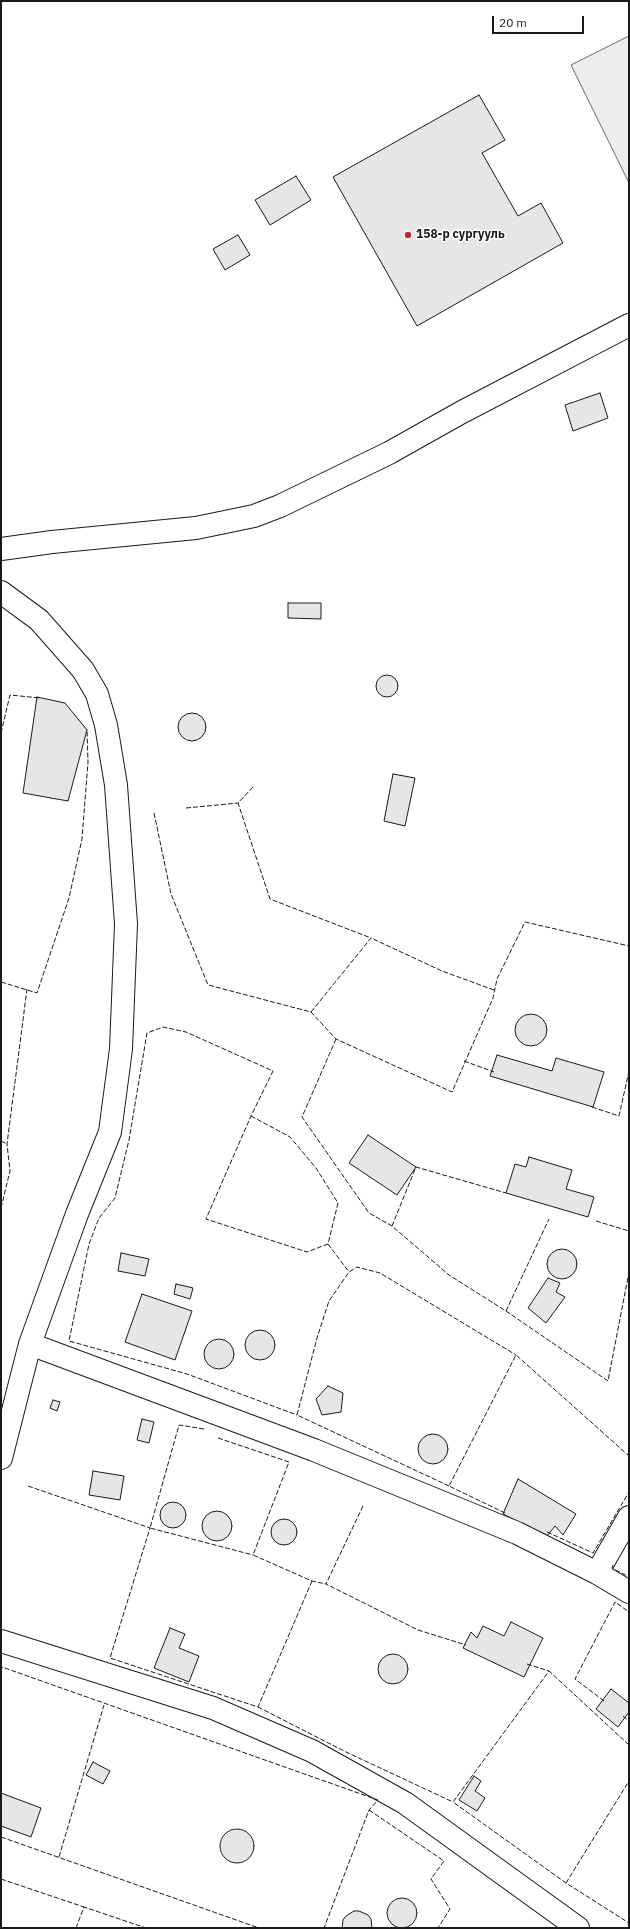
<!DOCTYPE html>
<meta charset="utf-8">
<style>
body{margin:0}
#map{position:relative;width:630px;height:1929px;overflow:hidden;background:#fff;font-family:"IBM Plex Sans",sans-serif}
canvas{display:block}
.frame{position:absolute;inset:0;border:2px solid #1a1a1a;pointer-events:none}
.scale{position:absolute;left:492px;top:16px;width:92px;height:18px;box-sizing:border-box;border:2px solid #1a1a1a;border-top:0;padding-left:5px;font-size:12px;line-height:14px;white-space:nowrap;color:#1a1a1a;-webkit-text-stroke:3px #fff;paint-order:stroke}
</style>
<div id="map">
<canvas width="630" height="1929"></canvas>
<div class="frame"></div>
<div class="scale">20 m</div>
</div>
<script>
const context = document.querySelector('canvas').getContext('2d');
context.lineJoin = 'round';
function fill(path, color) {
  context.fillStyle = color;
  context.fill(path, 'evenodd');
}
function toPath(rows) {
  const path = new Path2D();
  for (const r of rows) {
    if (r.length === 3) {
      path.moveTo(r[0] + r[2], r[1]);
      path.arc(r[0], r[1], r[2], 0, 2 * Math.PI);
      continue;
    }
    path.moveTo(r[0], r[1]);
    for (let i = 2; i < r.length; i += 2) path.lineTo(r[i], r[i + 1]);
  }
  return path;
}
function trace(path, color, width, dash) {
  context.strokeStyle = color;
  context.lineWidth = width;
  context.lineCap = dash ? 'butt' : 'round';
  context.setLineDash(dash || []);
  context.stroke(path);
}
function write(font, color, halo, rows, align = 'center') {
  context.font = font + ' "IBM Plex Sans",sans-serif';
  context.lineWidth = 3;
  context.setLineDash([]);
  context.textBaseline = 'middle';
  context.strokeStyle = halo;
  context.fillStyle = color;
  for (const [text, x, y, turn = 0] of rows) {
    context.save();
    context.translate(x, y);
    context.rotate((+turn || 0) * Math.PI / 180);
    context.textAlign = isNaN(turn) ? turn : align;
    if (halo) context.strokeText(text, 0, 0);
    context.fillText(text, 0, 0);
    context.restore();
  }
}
const built = toPath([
 [629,36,629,183,571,65,629,36]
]);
fill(built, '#ededed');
trace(built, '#6a6a6a', 1);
const building = toPath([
 [479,95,505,140,482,153,518,216,541,203,563,243,417,326,333,177,479,95],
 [296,176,311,200,270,225,255,200,296,176],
 [238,235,250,255,225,270,213,249,238,235],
 [600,393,608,418,573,431,565,405,600,393],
 [288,603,321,603,321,619,288,618,288,603],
 [387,686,11],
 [37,697,65,703,87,730,68,801,23,793,37,697],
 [192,727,14],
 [393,774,415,778,405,826,384,821,393,774],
 [531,1030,16],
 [497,1055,552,1071,556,1058,604,1072,593,1107,490,1076,497,1055],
 [368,1135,416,1167,397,1195,349,1163,368,1135],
 [529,1157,572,1170,566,1189,594,1197,588,1217,506,1193,515,1164,526,1167,529,1157],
 [562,1264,15],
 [121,1253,149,1259,145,1276,118,1271,121,1253],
 [548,1278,560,1283,556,1292,565,1297,546,1323,528,1308,548,1278],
 [176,1284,193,1288,190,1299,174,1294,176,1284],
 [142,1294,192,1311,175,1360,125,1342,142,1294],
 [260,1345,15],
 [219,1354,15],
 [328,1386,343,1393,341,1412,322,1415,316,1399,328,1386],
 [53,1400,60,1402,57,1411,50,1408,53,1400],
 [142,1419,154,1422,149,1443,137,1440,142,1419],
 [433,1449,15],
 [93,1471,124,1476,120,1500,89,1495,93,1471],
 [518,1479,576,1514,563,1535,555,1526,547,1536,503,1514,518,1479],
 [173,1515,13],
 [217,1526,15],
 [284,1532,13],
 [511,1622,543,1638,524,1677,463,1648,471,1632,477,1638,483,1626,504,1636,511,1622],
 [170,1628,185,1634,179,1648,199,1656,189,1682,154,1668,170,1628],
 [393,1669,15],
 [611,1689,629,1703,629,1712,618,1727,596,1709,611,1689],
 [93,1762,110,1771,103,1784,86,1775,93,1762],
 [474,1776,481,1781,475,1791,485,1798,477,1811,459,1800,474,1776],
 [1,1793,41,1808,31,1837,1,1826,1,1793],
 [237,1846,17],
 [402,1913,15],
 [354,1911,359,1911,368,1915,371,1919,372,1928,342,1928,343,1920,346,1916,354,1911]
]);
fill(building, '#e6e6e6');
trace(building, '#1a1a1a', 1);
const street = toPath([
 [1,592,39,620,83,670,97,694,106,725,116,785,126,924,121,1049,110,1132,77,1214,30,1344,1,1458],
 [30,1344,314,1450,517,1533,597,1573,629,1592],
 [597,1573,629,1517],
 [1,1641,213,1708,312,1751,405,1803,578,1928]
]);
const secondary = toPath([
 [1,549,52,542,196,528,254,516,280,506,389,453,462,412,629,325]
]);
trace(street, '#1a1a1a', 24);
trace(secondary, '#1a1a1a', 24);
trace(street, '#fff', 22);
trace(secondary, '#fff', 22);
trace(toPath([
 [1,733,10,695,40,698],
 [253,787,238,803,270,899,371,938],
 [186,808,238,803],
 [154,813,171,894,208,985,311,1012,336,1039,452,1092,493,998,497,979,525,922,629,946],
 [1,982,37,993,69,898,82,839,88,762,87,729],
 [311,1012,371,938,442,971,494,990],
 [336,1039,302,1117,369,1213,392,1226,449,1275,506,1311,608,1381,629,1272],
 [464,1061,494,1072],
 [592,1107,619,1116,629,1071],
 [251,1116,290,1137,316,1168,338,1203,328,1244,307,1252,206,1219,251,1116,273,1071,186,1032,163,1027,147,1033,129,1140,115,1198,99,1218,89,1244,69,1341,187,1374,297,1415],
 [1,1141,7,1144],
 [1,1208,10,1171,7,1144,27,989],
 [596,1221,629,1231],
 [392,1226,416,1167,506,1193],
 [328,1244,349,1272],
 [506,1311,549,1219],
 [204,1429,179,1425,150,1528,253,1555],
 [218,1438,289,1462,253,1555,312,1581,326,1584],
 [28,1486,150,1528,110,1658,258,1707,312,1581],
 [449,1486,297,1415,317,1338,329,1301,349,1272,357,1267,380,1273,516,1355],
 [363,1506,326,1584,418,1630,466,1645],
 [505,1513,449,1486,516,1355,629,1456],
 [547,1532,593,1553,629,1492],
 [613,1565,612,1568,629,1577],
 [527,1664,549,1671],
 [1,1671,2,1667,378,1800,369,1810,324,1928],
 [604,1701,575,1679,615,1602,629,1612],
 [258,1707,346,1752,453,1802],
 [623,1716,629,1721],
 [629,1745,549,1671,453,1802,566,1883,629,1923],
 [369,1810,444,1861,431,1879,450,1909,438,1928],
 [1,1837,259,1928],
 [59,1857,104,1705],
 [1,1879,84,1907],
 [566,1883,629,1781],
 [76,1928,84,1907,146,1928]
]), '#1a1a1a', 1, [5, 2]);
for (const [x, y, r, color] of [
 [408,235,4,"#c62828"]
]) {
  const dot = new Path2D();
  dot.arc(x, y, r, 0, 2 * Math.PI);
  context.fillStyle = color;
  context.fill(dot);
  trace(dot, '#fff', 1.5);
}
write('bold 12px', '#1a1a1a', '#fff', [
 ["158-р сургууль",416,235]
], 'left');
</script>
